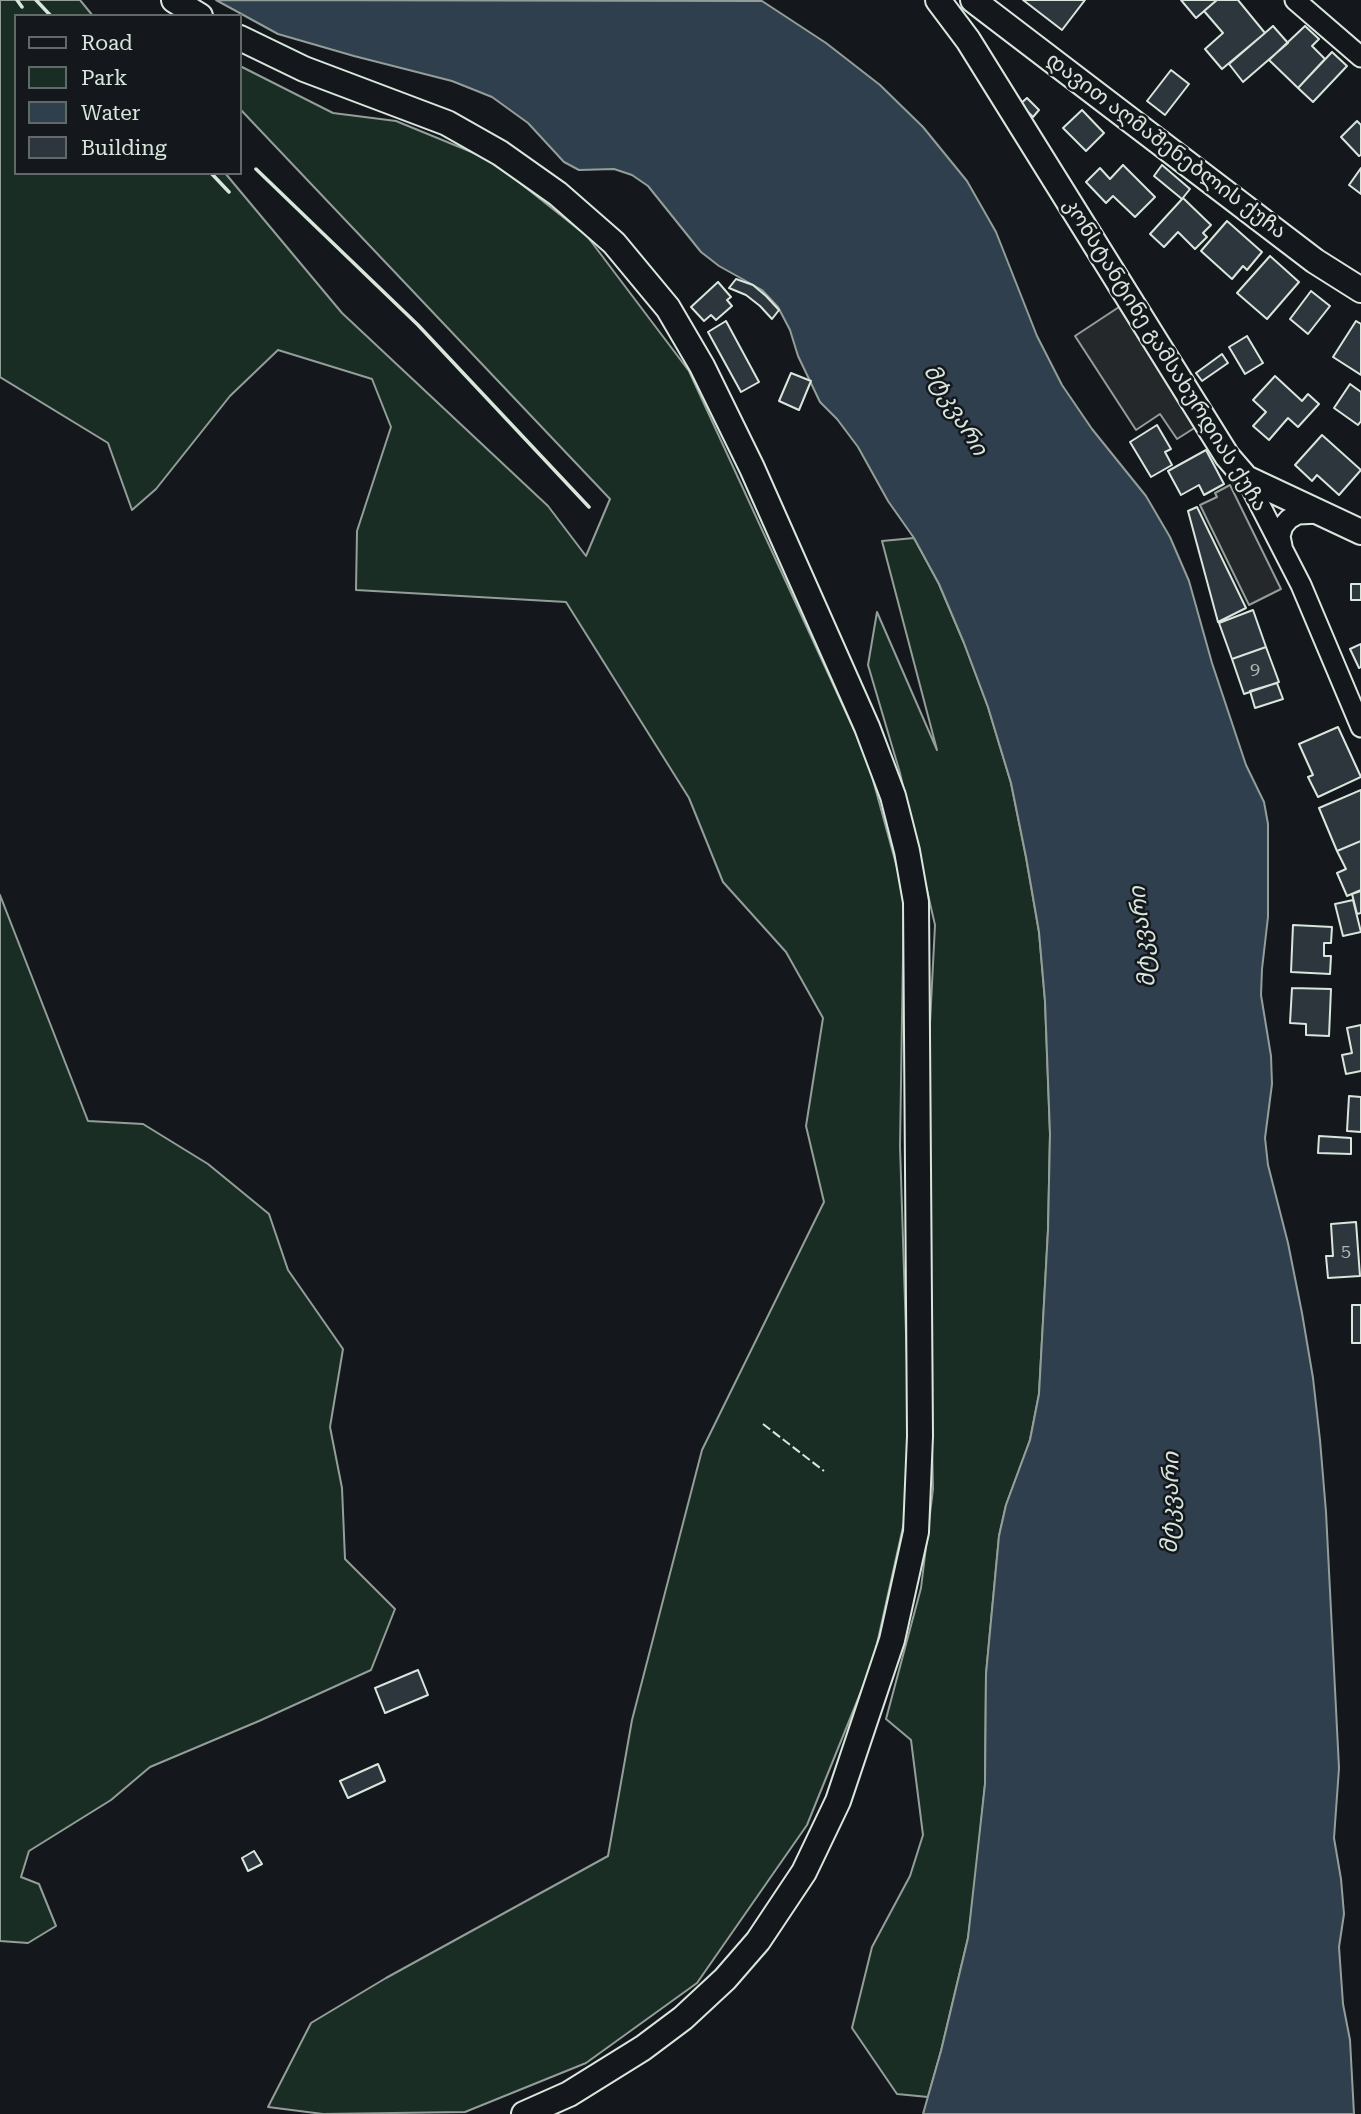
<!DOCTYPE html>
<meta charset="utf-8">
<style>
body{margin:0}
#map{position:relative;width:1361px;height:2114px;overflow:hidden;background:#14181c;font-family:"Roboto Serif",serif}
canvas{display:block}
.legend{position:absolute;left:14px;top:14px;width:228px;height:161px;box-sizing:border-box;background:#14181c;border:2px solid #626a69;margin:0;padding:9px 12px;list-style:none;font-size:21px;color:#d8e6dc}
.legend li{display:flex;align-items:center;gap:14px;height:35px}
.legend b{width:35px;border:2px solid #626a69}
</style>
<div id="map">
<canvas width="1361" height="2114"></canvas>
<ul class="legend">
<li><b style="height:9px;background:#14181c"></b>Road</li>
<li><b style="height:19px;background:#1a2d24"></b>Park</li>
<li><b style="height:19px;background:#2f3f4d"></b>Water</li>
<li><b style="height:19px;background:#2c363c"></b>Building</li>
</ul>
</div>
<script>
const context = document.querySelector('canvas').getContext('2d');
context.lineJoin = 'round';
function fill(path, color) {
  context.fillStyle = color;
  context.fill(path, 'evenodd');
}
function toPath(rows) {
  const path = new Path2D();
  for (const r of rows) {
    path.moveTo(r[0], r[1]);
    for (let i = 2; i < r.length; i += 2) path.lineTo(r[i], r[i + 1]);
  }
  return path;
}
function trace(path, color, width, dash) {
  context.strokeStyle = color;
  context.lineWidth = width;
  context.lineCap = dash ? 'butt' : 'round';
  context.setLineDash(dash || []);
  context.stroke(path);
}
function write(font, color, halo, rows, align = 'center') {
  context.font = font + ' "Roboto Serif","Noto Sans Georgian",serif';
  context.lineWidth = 5;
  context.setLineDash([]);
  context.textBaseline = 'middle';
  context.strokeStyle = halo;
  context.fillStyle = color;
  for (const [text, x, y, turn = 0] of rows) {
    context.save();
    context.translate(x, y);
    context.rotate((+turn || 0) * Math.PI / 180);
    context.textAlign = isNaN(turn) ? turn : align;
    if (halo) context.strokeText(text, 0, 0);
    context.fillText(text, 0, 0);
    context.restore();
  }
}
const green = toPath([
 [0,0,80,0,93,16,16,16,16,173,225,173,342,313,548,506,586,556,610,499,240,109,240,66,333,113,396,121,491,160,587,236,689,371,867,758,904,893,900,1146,909,1427,909,1500,873,1662,807,1825,697,1983,586,2063,465,2112,323,2114,268,2107,311,2023,386,1978,608,1856,632,1720,702,1450,824,1202,806,1126,823,1018,786,952,723,882,689,798,566,602,356,590,357,531,391,427,372,379,278,350,230,396,156,489,132,510,108,443,0,377,0,0],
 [914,538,939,584,964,643,988,707,1011,783,1026,857,1039,932,1045,1001,1050,1134,1048,1230,1039,1394,1030,1440,1006,1505,999,1536,986,1674,985,1784,975,1884,968,1938,941,2051,928,2097,897,2094,852,2028,872,1947,910,1876,923,1835,911,1740,886,1719,921,1588,933,1489,925,1121,935,925,900,773,868,665,877,612,937,750,882,541,914,538],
 [0,895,88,1121,143,1124,208,1164,269,1214,288,1270,343,1349,330,1427,342,1488,345,1559,395,1609,371,1670,259,1721,150,1767,111,1800,29,1851,21,1877,39,1884,56,1926,28,1943,0,1941,0,895]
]);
fill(green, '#1a2d24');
trace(green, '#939e99', 2);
const parking = toPath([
 [1119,307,1196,427,1177,439,1160,414,1136,430,1075,336,1119,307],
 [1230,485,1281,589,1249,605,1200,505,1217,497,1215,493,1230,485]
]);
fill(parking, '#24282b');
trace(parking, '#939e99', 2);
const water = toPath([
 [216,0,762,1,826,43,880,85,923,127,967,181,996,232,1037,336,1062,385,1092,429,1146,496,1170,537,1189,581,1212,663,1246,765,1264,802,1268,824,1268,917,1262,969,1261,995,1271,1056,1272,1084,1265,1138,1268,1165,1288,1243,1302,1313,1313,1378,1320,1440,1326,1512,1339,1768,1334,1838,1341,1879,1344,1914,1339,1947,1343,2004,1350,2040,1354,2114,923,2114,941,2051,968,1938,985,1784,986,1674,999,1536,1006,1505,1030,1440,1039,1394,1048,1230,1050,1134,1045,1001,1039,932,1026,857,1011,783,988,707,964,643,939,584,914,538,888,501,858,447,837,419,820,402,798,356,790,330,778,307,762,290,719,266,701,252,648,186,632,175,614,169,579,170,564,162,528,123,492,97,452,81,354,56,278,34,216,0]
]);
fill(water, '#2f3f4d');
trace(water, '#939e99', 2);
const building = toPath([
 [1023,0,1085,0,1062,30,1023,0],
 [1181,0,1217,0,1196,18,1181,0],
 [1217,0,1238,0,1265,33,1222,69,1205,49,1223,33,1204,11,1217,0],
 [1273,26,1288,43,1243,82,1229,64,1273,26],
 [1305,26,1319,39,1312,46,1325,59,1298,88,1269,60,1305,26],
 [1332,52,1347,66,1313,102,1298,88,1332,52],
 [1171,70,1189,84,1165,115,1147,101,1171,70],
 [1027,98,1039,110,1033,117,1020,104,1027,98],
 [1082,110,1104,133,1086,151,1063,128,1082,110],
 [1357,121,1361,125,1361,155,1359,156,1341,137,1357,121],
 [1123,165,1155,197,1135,217,1113,196,1106,203,1086,182,1100,168,1110,179,1123,165],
 [1162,165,1190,189,1182,199,1154,176,1162,165],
 [1361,168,1361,194,1349,185,1361,168],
 [1183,198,1211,225,1203,233,1207,237,1195,249,1178,232,1164,247,1150,234,1183,198],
 [1227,221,1262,252,1247,270,1243,266,1232,279,1201,251,1227,221],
 [1270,256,1299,282,1267,319,1237,293,1270,256],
 [736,279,753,285,766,296,779,310,772,319,760,306,746,295,729,288,736,279],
 [718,282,731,297,727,300,732,306,716,320,711,315,704,321,691,307,718,282],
 [1311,291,1330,306,1308,334,1290,319,1311,291],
 [726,321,759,382,741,392,708,332,726,321],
 [1356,321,1361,324,1361,375,1333,357,1356,321],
 [1247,336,1263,363,1245,374,1229,347,1247,336],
 [1222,354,1228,363,1202,381,1196,373,1222,354],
 [791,373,811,381,799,410,779,401,791,373],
 [1275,376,1302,401,1308,394,1319,404,1298,427,1288,418,1269,440,1253,426,1266,412,1253,400,1275,376],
 [1350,384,1361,392,1361,421,1358,425,1334,408,1350,384],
 [1157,425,1171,449,1165,452,1172,465,1151,477,1130,442,1157,425],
 [1322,435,1361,470,1339,495,1317,475,1312,481,1295,465,1322,435],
 [1206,450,1224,484,1204,495,1199,485,1181,495,1168,471,1206,450],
 [1197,507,1246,608,1218,622,1188,511,1197,507],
 [1351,584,1361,584,1361,600,1351,600,1351,584],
 [1253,610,1266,647,1232,659,1219,623,1253,610],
 [1361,644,1361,667,1359,668,1350,649,1361,644],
 [1266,647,1279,682,1244,694,1232,659,1266,647],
 [1277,683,1283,699,1255,708,1250,691,1277,683],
 [1338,727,1361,777,1318,797,1308,777,1313,775,1299,744,1338,727],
 [1361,790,1361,841,1337,851,1319,808,1361,790],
 [1361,841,1361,890,1347,896,1337,873,1346,869,1337,851,1361,841],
 [1361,891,1361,913,1357,914,1352,894,1361,891],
 [1353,900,1361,932,1343,936,1335,904,1353,900],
 [1293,925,1332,927,1331,943,1324,943,1324,956,1331,956,1330,974,1291,972,1293,925],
 [1292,988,1331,989,1329,1036,1306,1035,1306,1024,1290,1023,1292,988],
 [1361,1025,1361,1071,1346,1074,1342,1055,1352,1053,1347,1028,1361,1025],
 [1349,1096,1361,1097,1361,1132,1347,1131,1349,1096],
 [1319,1136,1351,1138,1351,1154,1318,1153,1319,1136],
 [1356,1222,1360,1276,1328,1278,1326,1256,1333,1256,1331,1224,1356,1222],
 [1352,1305,1361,1305,1361,1343,1352,1343,1352,1305],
 [418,1670,428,1695,385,1713,375,1688,418,1670],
 [378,1764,385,1781,348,1798,340,1781,378,1764],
 [254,1851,262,1864,248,1871,242,1858,254,1851]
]);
fill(building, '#2c363c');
trace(building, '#d8e6dc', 2);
const minor = toPath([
 [1295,0,1361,57],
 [1246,478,1301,585,1361,727],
 [1282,546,1280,536,1283,526,1289,519,1298,514,1320,513]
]);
const major = toPath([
 [174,0,200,16],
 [938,0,968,40,1227,456,1246,478,1361,532],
 [973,0,1315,261,1361,290],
 [240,38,304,69,447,123,500,153,558,194,614,243,668,308,702,366,752,468,867,727,893,796,907,851,916,902,920,1436,916,1532,892,1640,838,1801,804,1872,758,1941,725,1979,683,2018,643,2048,569,2094,524,2114]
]);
trace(minor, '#d8e6dc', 23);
trace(major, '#d8e6dc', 28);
trace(minor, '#14181c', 19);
trace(major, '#14181c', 24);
trace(toPath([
 [763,1424,824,1471]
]), '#d8e6dc', 2, [9, 3.5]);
trace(toPath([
 [17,0,22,7],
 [36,0,51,16],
 [256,169,418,325,589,507],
 [211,173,229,192]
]), '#d8e6dc', 3.5);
write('18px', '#adbab4', null, [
 ["9",1255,670],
 ["5",1346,1252]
]);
write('21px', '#d8e6dc', '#14181c', [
 ["დავით აღმაშენებლის ქუჩა",1166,146,37],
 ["კონსტანტინე გამსახურდიას ქუჩა",1165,355,58]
]);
write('italic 23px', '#d8e6dc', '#14181c', [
 ["მტკვარი",955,410,59],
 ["მტკვარი",1143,937,-96],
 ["მტკვარი",1171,1503,-89]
]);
</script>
